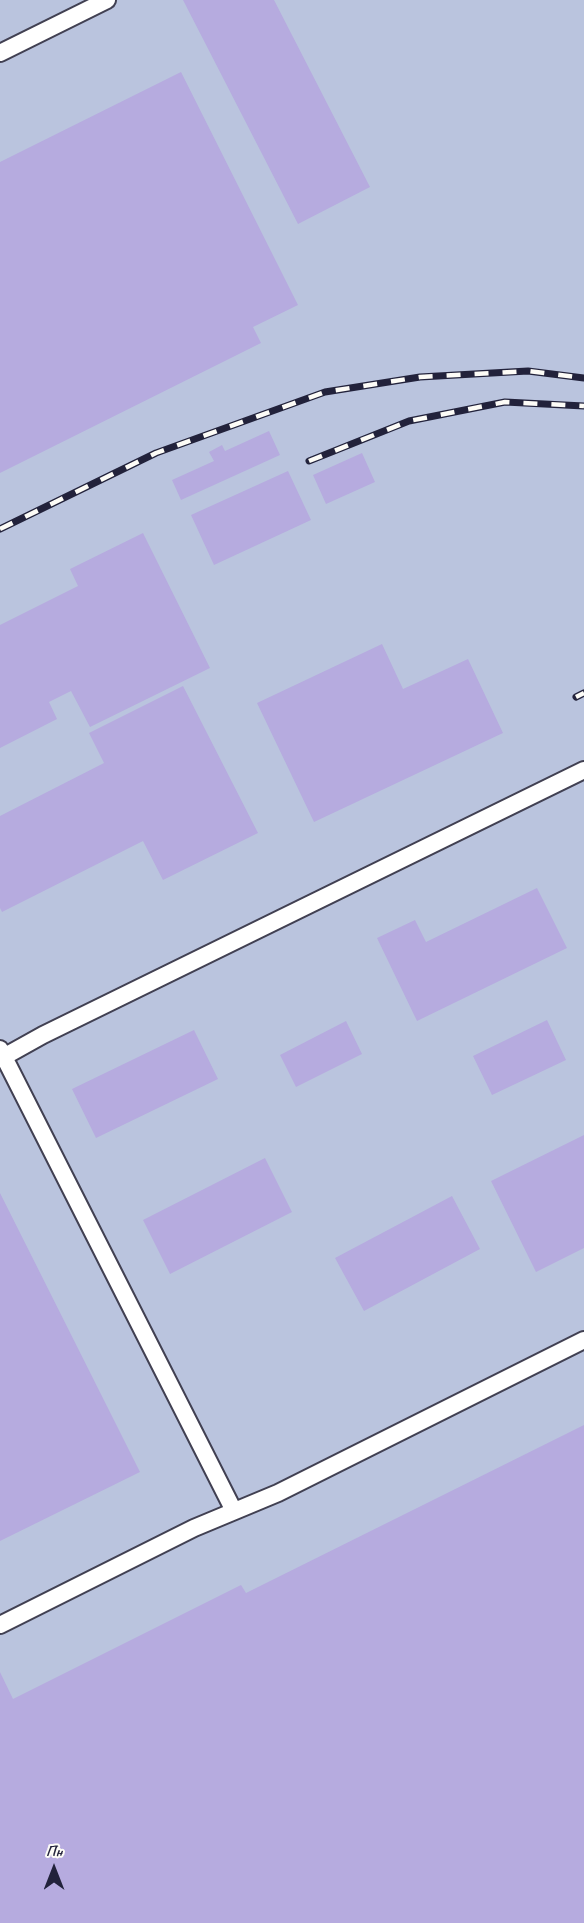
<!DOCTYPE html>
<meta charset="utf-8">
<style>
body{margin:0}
#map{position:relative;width:584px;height:1923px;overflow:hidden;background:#f3ead3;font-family:Caveat,sans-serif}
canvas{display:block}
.north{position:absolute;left:24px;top:1839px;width:60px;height:60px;-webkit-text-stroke:4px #fdfcf7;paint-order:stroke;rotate:0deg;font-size:16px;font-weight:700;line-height:24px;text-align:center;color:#22223b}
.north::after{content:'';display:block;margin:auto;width:21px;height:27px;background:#22223b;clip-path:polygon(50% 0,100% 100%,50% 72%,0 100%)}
</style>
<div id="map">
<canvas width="584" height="1923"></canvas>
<div class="north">Пн</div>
</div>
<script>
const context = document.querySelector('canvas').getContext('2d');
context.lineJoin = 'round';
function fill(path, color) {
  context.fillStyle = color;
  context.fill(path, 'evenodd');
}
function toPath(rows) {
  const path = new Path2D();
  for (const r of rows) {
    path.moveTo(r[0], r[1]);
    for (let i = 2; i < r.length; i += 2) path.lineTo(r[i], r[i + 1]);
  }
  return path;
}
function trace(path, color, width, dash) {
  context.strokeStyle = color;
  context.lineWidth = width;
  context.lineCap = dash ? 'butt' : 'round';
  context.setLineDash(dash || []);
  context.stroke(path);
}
fill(toPath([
 [0,0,584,0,584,1923,0,1923]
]), '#bac4de');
fill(toPath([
 [183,0,274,0,370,187,298,224],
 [181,72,298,305,253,327,261,343,0,473,0,162],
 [269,431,280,455,181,500,172,480,214,461,209,452,222,445,225,451],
 [362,453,375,482,326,504,313,475],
 [288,471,311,520,214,565,191,515],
 [143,533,210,668,90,727,71,691,49,702,57,719,0,748,0,625,78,586,70,569],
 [382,644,403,689,468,659,503,733,314,822,257,703],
 [183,686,258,833,163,880,143,841,2,912,0,908,0,816,104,763,89,733],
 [537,888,567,948,417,1021,377,938,415,920,426,942],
 [547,1020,566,1060,492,1095,473,1056],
 [346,1021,362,1054,296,1087,280,1055],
 [194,1030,218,1079,96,1138,72,1089],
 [584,1135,584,1248,536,1272,491,1181],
 [265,1158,292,1212,170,1274,143,1220],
 [0,1193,140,1472,0,1541],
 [452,1196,480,1249,364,1311,335,1258],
 [584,1425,584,1923,0,1923,0,1672,13,1699,241,1585,246,1593]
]), '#b6abdf');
const lane = toPath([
 [0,53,107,0],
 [0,1049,234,1511],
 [0,1059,43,1035,584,770],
 [0,1625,194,1528,278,1493,584,1340]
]);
trace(lane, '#414052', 20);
trace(lane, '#fff', 16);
const rail = toPath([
 [309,461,409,421,505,402,584,406],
 [0,529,156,453,325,392,420,377,528,371,584,378],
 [576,697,584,693]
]);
trace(rail, '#22223b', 7);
trace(rail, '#fdfcf7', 4.5, [14]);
</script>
